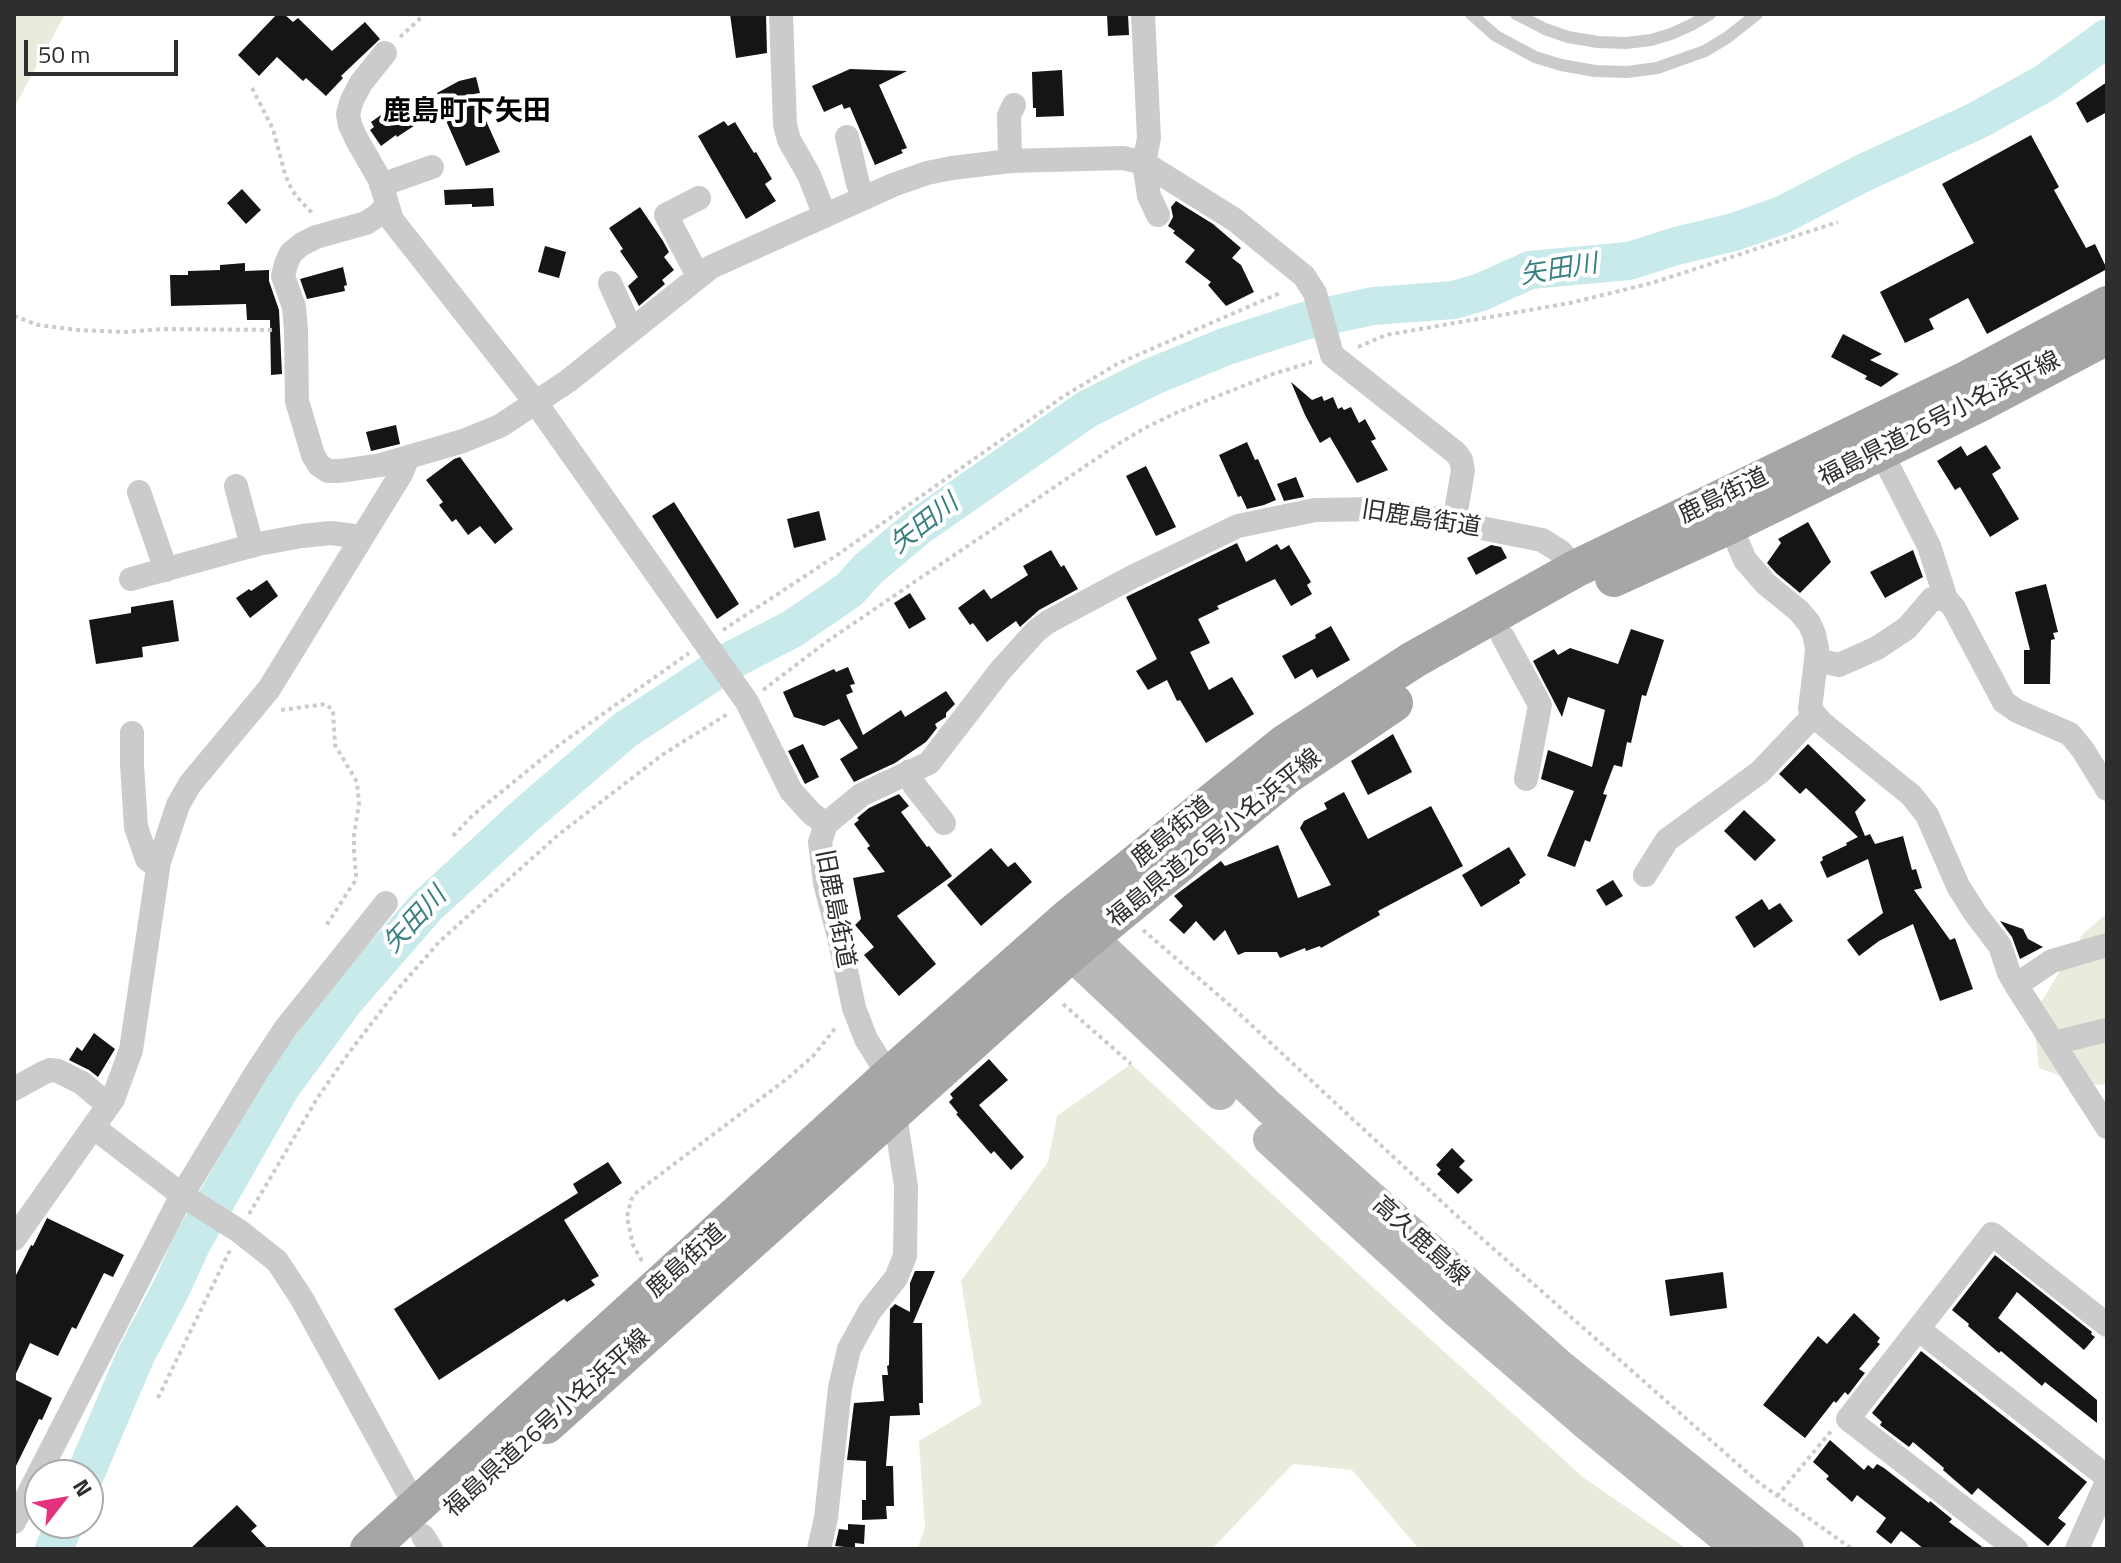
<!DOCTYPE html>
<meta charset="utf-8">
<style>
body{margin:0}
#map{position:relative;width:2121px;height:1563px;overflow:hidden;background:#fff;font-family:"Titillium Web",sans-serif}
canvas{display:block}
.frame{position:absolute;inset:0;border:16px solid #2e2e2e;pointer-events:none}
.north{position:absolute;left:24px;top:1459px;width:80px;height:80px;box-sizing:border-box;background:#fff;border:2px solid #ababab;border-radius:50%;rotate:59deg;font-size:22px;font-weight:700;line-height:32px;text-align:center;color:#2e2e2e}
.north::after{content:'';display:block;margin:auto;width:28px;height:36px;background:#e2347e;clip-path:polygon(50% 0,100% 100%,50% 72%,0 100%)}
.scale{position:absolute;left:24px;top:40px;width:154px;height:36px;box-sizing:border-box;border:4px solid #2e2e2e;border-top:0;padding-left:10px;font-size:24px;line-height:28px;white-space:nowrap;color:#2e2e2e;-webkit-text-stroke:6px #fff;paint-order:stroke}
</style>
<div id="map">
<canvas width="2121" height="1563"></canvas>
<div class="frame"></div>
<div class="north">N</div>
<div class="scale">50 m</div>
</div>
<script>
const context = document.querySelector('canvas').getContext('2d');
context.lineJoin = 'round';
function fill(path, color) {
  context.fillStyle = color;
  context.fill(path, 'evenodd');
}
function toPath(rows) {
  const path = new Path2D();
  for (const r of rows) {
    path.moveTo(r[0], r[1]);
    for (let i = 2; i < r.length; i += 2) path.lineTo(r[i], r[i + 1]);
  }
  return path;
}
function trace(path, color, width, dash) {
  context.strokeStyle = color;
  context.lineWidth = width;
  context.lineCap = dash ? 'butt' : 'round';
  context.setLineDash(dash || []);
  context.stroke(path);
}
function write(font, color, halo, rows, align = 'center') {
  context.font = font + ' "Titillium Web","Noto Sans JP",sans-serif';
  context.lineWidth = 8;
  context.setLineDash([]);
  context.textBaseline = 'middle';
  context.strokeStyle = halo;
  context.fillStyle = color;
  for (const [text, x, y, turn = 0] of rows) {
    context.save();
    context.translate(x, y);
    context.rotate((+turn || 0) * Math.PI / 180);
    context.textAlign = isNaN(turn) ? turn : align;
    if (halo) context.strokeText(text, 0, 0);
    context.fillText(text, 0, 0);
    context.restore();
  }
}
fill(toPath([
 [14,14,65,14,14,108],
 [2107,913,2107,1085,2080,1083,2039,1068,2033,1015,2083,934],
 [1131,1064,1376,1290,1584,1478,1687,1549,1419,1549,1352,1470,1293,1464,1212,1549,917,1549,925,1528,919,1441,981,1404,961,1281,1048,1162,1057,1116]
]), '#eaebdc');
trace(toPath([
 [85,1475,136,1355,171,1289,192,1243,281,1087,346,999,427,906,527,814,625,730,730,661,792,629,849,590,868,569,918,527,1087,409,1151,377,1227,346,1304,321,1373,306,1454,300,1481,292,1530,270,1629,261,1676,246,1734,232,1782,215,1863,173,1976,121,2045,83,2107,38],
 [54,1549,65,1523]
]), '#c9eaeb', 38);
fill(toPath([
 [277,14,284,14,293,22,298,18,332,51,365,22,380,39,341,76,343,78,326,96,306,78,303,81,277,57,259,76,238,55],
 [730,14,766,14,767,53,736,58],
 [1107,14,1128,14,1129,35,1108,36],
 [850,69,907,71,879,85,907,148,901,150,903,153,875,165,850,107,844,109,842,104,824,112,812,86],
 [1062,70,1064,116,1036,117,1036,108,1033,108,1032,72],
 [476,77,480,93,474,94,500,152,466,166,436,98,439,96,437,93,459,81],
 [2107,82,2107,112,2087,123,2076,103],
 [404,99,420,122,397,137,396,135,381,146,370,130,374,127,371,122],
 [724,121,728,126,735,122,754,153,756,152,772,179,765,184,776,201,746,219,698,136],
 [2031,135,2059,187,2054,190,2086,248,2095,244,2107,269,1987,334,1968,298,1929,319,1934,329,1905,343,1880,292,1974,243,1942,184],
 [493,188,494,206,472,207,472,204,445,205,444,190],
 [242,189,261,210,246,224,227,203],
 [1176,201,1213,224,1241,248,1232,258,1241,265,1254,292,1226,306,1208,285,1211,282,1185,262,1195,250,1173,233,1175,231,1168,226,1173,217,1171,207],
 [640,207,663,241,669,252,664,257,674,270,662,280,665,284,639,306,628,286,638,277,620,251,623,249,609,228],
 [545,246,566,252,559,278,538,272],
 [245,263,245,271,269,270,269,281,279,310,282,374,271,375,270,320,247,320,246,304,171,306,170,275,188,275,188,271,220,270,220,265],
 [343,267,347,285,344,286,345,291,307,299,300,279],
 [1843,334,1882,354,1870,360,1899,374,1881,387,1865,379,1867,376,1831,357],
 [1291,382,1312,400,1322,396,1324,401,1333,397,1338,409,1342,407,1344,410,1351,407,1359,423,1365,419,1376,439,1371,441,1388,470,1357,483,1330,437,1320,443,1305,415],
 [396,425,400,444,371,451,366,432],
 [1247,442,1255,460,1258,459,1276,500,1264,505,1247,509,1241,496,1238,497,1219,455],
 [1986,445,2001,468,1992,474,2019,519,1990,537,1960,487,1955,490,1937,461,1961,446,1967,456],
 [460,457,513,529,495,544,480,526,468,535,456,519,452,522,439,505,443,502,426,480,454,459],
 [1146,466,1176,527,1156,536,1126,476],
 [1296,477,1304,497,1284,501,1277,484],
 [674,502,739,604,717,619,652,516],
 [819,511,826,540,794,548,787,519],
 [1808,522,1831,562,1800,593,1776,573,1767,563,1781,543,1778,539],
 [1237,543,1246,562,1277,544,1281,550,1289,545,1311,582,1307,585,1312,594,1291,606,1275,579,1217,606,1219,609,1198,619,1210,643,1190,652,1209,690,1232,677,1254,714,1206,743,1180,700,1177,701,1167,680,1148,690,1136,671,1157,659,1126,597],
 [1491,545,1501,547,1507,558,1476,575,1467,558],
 [1051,550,1061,567,1064,565,1078,589,1039,610,1020,627,1016,621,987,642,973,623,970,625,958,608,984,589,991,599,1028,575,1023,566],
 [1913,550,1923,577,1885,598,1870,572],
 [267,580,278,596,250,618,236,598,249,589,251,591],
 [2046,584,2058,632,2053,633,2055,639,2051,640,2050,684,2024,684,2024,650,2030,650,2015,592],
 [910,593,926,619,909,629,894,603],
 [173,600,179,641,142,647,143,657,96,664,89,620,131,613,131,607],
 [1331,626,1350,660,1317,678,1312,669,1295,679,1282,656,1316,638,1315,635],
 [1631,629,1664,640,1646,696,1642,695,1631,743,1627,742,1622,767,1614,765,1603,794,1607,795,1590,842,1585,840,1575,867,1547,856,1574,791,1541,779,1548,750,1592,767,1605,710,1568,697,1562,717,1533,661,1554,649,1558,655,1570,648,1618,664],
 [848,667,855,684,850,685,853,692,846,695,863,735,901,710,905,717,946,691,955,704,946,713,946,717,935,724,937,728,926,742,895,763,854,782,840,759,858,748,839,719,824,726,794,717,783,692,834,669,836,672],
 [1393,734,1412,772,1368,795,1351,761],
 [803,744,819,777,805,784,788,751],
 [1808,744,1866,800,1855,812,1865,836,1870,834,1875,844,1903,836,1912,870,1916,869,1922,888,1914,890,1950,940,1955,938,1973,989,1940,1001,1913,924,1879,941,1859,956,1847,940,1883,913,1868,859,1827,878,1820,862,1823,860,1822,857,1847,845,1846,843,1858,837,1806,788,1800,794,1779,774],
 [1344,792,1368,839,1431,806,1463,866,1378,911,1380,915,1321,948,1320,946,1306,951,1305,948,1280,958,1277,952,1245,952,1238,955,1225,930,1214,941,1196,921,1184,934,1169,920,1183,906,1174,896,1221,861,1225,866,1278,845,1298,898,1331,885,1300,828,1304,821,1327,809,1324,803],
 [899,794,909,806,901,812,927,847,929,846,952,876,897,916,936,964,899,996,864,955,874,947,855,925,861,919,853,878,885,872,867,848,870,846,854,824,859,820,857,818,869,808],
 [1744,810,1776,840,1755,861,1724,831],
 [1509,847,1526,875,1519,880,1520,883,1481,907,1462,875],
 [991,848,1008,867,1015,862,1032,882,981,926,947,885],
 [1613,880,1623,896,1606,906,1596,890],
 [1762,899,1769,910,1780,903,1793,921,1754,948,1735,917],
 [2000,921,2023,929,2028,939,2043,947,2020,959,2012,937],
 [94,1033,115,1049,98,1077,89,1070,69,1060,77,1047,82,1051],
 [989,1059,1008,1080,979,1105,1024,1157,1011,1170,994,1151,991,1154,956,1114,958,1113,949,1102,953,1098,950,1094],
 [1452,1148,1465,1161,1459,1167,1473,1180,1458,1194,1437,1174,1441,1170,1436,1165],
 [608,1162,622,1183,564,1220,599,1276,591,1280,595,1285,567,1302,564,1299,439,1380,394,1309,578,1193,573,1184],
 [47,1218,124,1255,113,1277,104,1273,76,1329,72,1327,58,1356,30,1343,14,1378,14,1279,31,1245,33,1246],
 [1995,1255,2092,1332,2091,1334,2095,1337,2084,1350,2017,1292,1998,1318,2097,1400,2097,1423,2045,1382,2042,1386,2001,1351,1999,1353,1968,1326,1969,1324,1952,1310],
 [915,1271,935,1271,913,1323,922,1323,923,1403,919,1403,920,1415,890,1416,886,1466,893,1466,894,1506,886,1506,887,1519,862,1520,862,1500,866,1500,866,1461,847,1460,854,1403,884,1401,882,1375,888,1375,887,1366,889,1365,890,1309,895,1304,910,1312,910,1283],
 [1723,1272,1727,1308,1670,1316,1665,1280],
 [1854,1313,1880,1338,1877,1342,1880,1344,1859,1369,1865,1373,1848,1395,1845,1392,1836,1403,1834,1401,1805,1438,1763,1405,1818,1336,1827,1344],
 [1921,1351,2087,1482,2058,1518,2066,1524,2048,1546,1978,1488,1972,1495,1943,1470,1944,1468,1913,1442,1909,1447,1880,1425,1882,1422,1872,1413],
 [14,1379,52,1398,42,1420,39,1419,14,1470],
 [1830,1440,1864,1470,1868,1465,1873,1469,1877,1464,1884,1468,1929,1503,1930,1501,1952,1519,1949,1522,1985,1549,1924,1549,1901,1531,1891,1544,1876,1532,1886,1518,1857,1495,1852,1502,1826,1479,1829,1476,1813,1462],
 [237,1505,257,1526,251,1531,268,1549,190,1549],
 [848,1524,865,1525,864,1544,855,1543,855,1548,835,1546,839,1529,848,1530]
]), '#151515');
trace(toPath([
 [400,37,425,14],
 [252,88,273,129,285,174,289,184,296,196,314,215],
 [14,316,38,325,79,330,124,332,163,329,274,330],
 [1358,347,1386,335,1570,303,1652,283,1838,222],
 [723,630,840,553,1064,396,1117,364,1280,293],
 [763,690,829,640,1115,446,1143,429,1178,412,1273,374,1312,362],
 [281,710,326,704,333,711,335,745,357,782,359,804,354,835,354,850,356,875,355,881,326,926],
 [453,836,473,815,559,745,689,653],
 [1143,930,1232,1007,1470,1228,1758,1482,1852,1549],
 [1063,1004,1131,1064],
 [249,1214,318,1097,348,1054,397,990,440,941,558,835,662,755,729,713],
 [642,1261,633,1245,627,1217,631,1200,637,1192,788,1078,813,1056,837,1026],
 [158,1398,230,1250],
 [1777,1496,1832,1430]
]), '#cbcbcb', 4, [4, 4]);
trace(toPath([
 [1471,14,1496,36,1535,57,1561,65,1595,71,1627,72,1657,68,1705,51,1728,37,1757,14],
 [1516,14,1545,29,1568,37,1598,42,1626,43,1651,40,1671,34,1691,25,1710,14]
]), '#cbcbcb', 12);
trace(toPath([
 [781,14,785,125,789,140,809,175,825,216],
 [1143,14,1149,138,1144,163,1149,196,1158,215],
 [385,53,361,83,352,100,348,114,350,125,357,140,380,180,392,220,536,403,747,702,791,791,812,814,826,824],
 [847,137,858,184,865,198],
 [1010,161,1009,115,1014,105],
 [381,185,432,167],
 [387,205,378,215,366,223,316,237,302,244,291,253,286,264,283,276,294,307,296,330,297,401,313,455,319,465,328,471,340,471,381,465,463,441,500,426,568,381,711,267,893,185,927,173,952,168,1010,161,1123,158,1144,163,1235,220,1304,276,1315,293,1332,355,1456,453,1461,460,1463,470,1454,523],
 [698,276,666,215,699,198],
 [610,283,631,330],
 [1880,450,1929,546,1946,599],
 [236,486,252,546],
 [139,492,166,570],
 [1730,525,1745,560,1766,584,1799,611,1809,623,1814,634,1817,648,1816,660,1810,709,1822,723,1911,795,1927,815,1958,886,1975,913,2000,946,2009,973,2016,985,2107,1127],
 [131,579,258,544,302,536,331,533,362,537],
 [1503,637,1540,705,1526,779],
 [1816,660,1839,665,1877,648,1907,628,1932,599,1946,599,1954,608,2004,702,2017,711,2070,734,2083,750,2107,789],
 [132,733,132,765,136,827,147,859,158,867],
 [910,771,914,785,944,823],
 [1645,875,1667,840,1760,772,1814,715],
 [2016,985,2052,961,2107,945],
 [2053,1043,2107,1030],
 [14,1089,43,1073,50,1070,58,1071,82,1083,108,1105],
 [93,1127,182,1195,239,1231,277,1261,302,1299,416,1507],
 [14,1239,113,1099,131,1050,159,862,178,805,190,784,269,689,401,474,408,457],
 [1918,1329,2107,1477],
 [14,1522,182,1195,256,1073,285,1029,386,903],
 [423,1536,431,1549],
 [819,1549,826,1518,840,1388,849,1349,870,1311,896,1278,905,1256,906,1186,889,1076,866,1039,854,1008,839,937,825,883,820,842,826,824,861,795,929,763,1000,671,1036,631,1048,622,1132,577,1238,526,1315,510,1380,509,1416,515,1542,540,1561,552,1575,569],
 [2016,1549,1848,1419,1992,1234,2107,1325],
 [2077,1549,2107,1482]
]), '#cbcbcb', 24);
trace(toPath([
 [1072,920,1270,1108,1559,1366,1787,1549],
 [1050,936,1071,953,1220,1093],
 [1270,1139,1457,1311,1583,1420,1740,1549]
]), '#b8b8b8', 34);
trace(toPath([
 [1614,578,1730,525,1980,403,2107,336],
 [546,1425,1071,953,1286,776,1394,703],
 [369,1549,889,1076,1069,917,1284,744,1413,660,1575,569,1968,379,2107,305]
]), '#a6a6a6', 38);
write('24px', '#2e2e2e', '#fff', [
 ["福島県道26号小名浜平線",1940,420,-27],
 ["鹿島街道",1724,497,-26],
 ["旧鹿島街道",1421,520,9],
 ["鹿島街道",1173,833,-39],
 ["福島県道26号小名浜平線",1215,839,-39],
 ["旧鹿島街道",834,909,79],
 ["高久鹿島線",1420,1242,42],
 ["鹿島街道",687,1262,-42],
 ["福島県道26号小名浜平線",548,1424,-42]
]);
write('italic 26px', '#3a8082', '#fff', [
 ["矢田川",1559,271,-9],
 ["矢田川",925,525,-38],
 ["矢田川",416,921,-47]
]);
write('bold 28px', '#000', '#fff', [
 ["鹿島町下矢田",467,113]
]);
</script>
